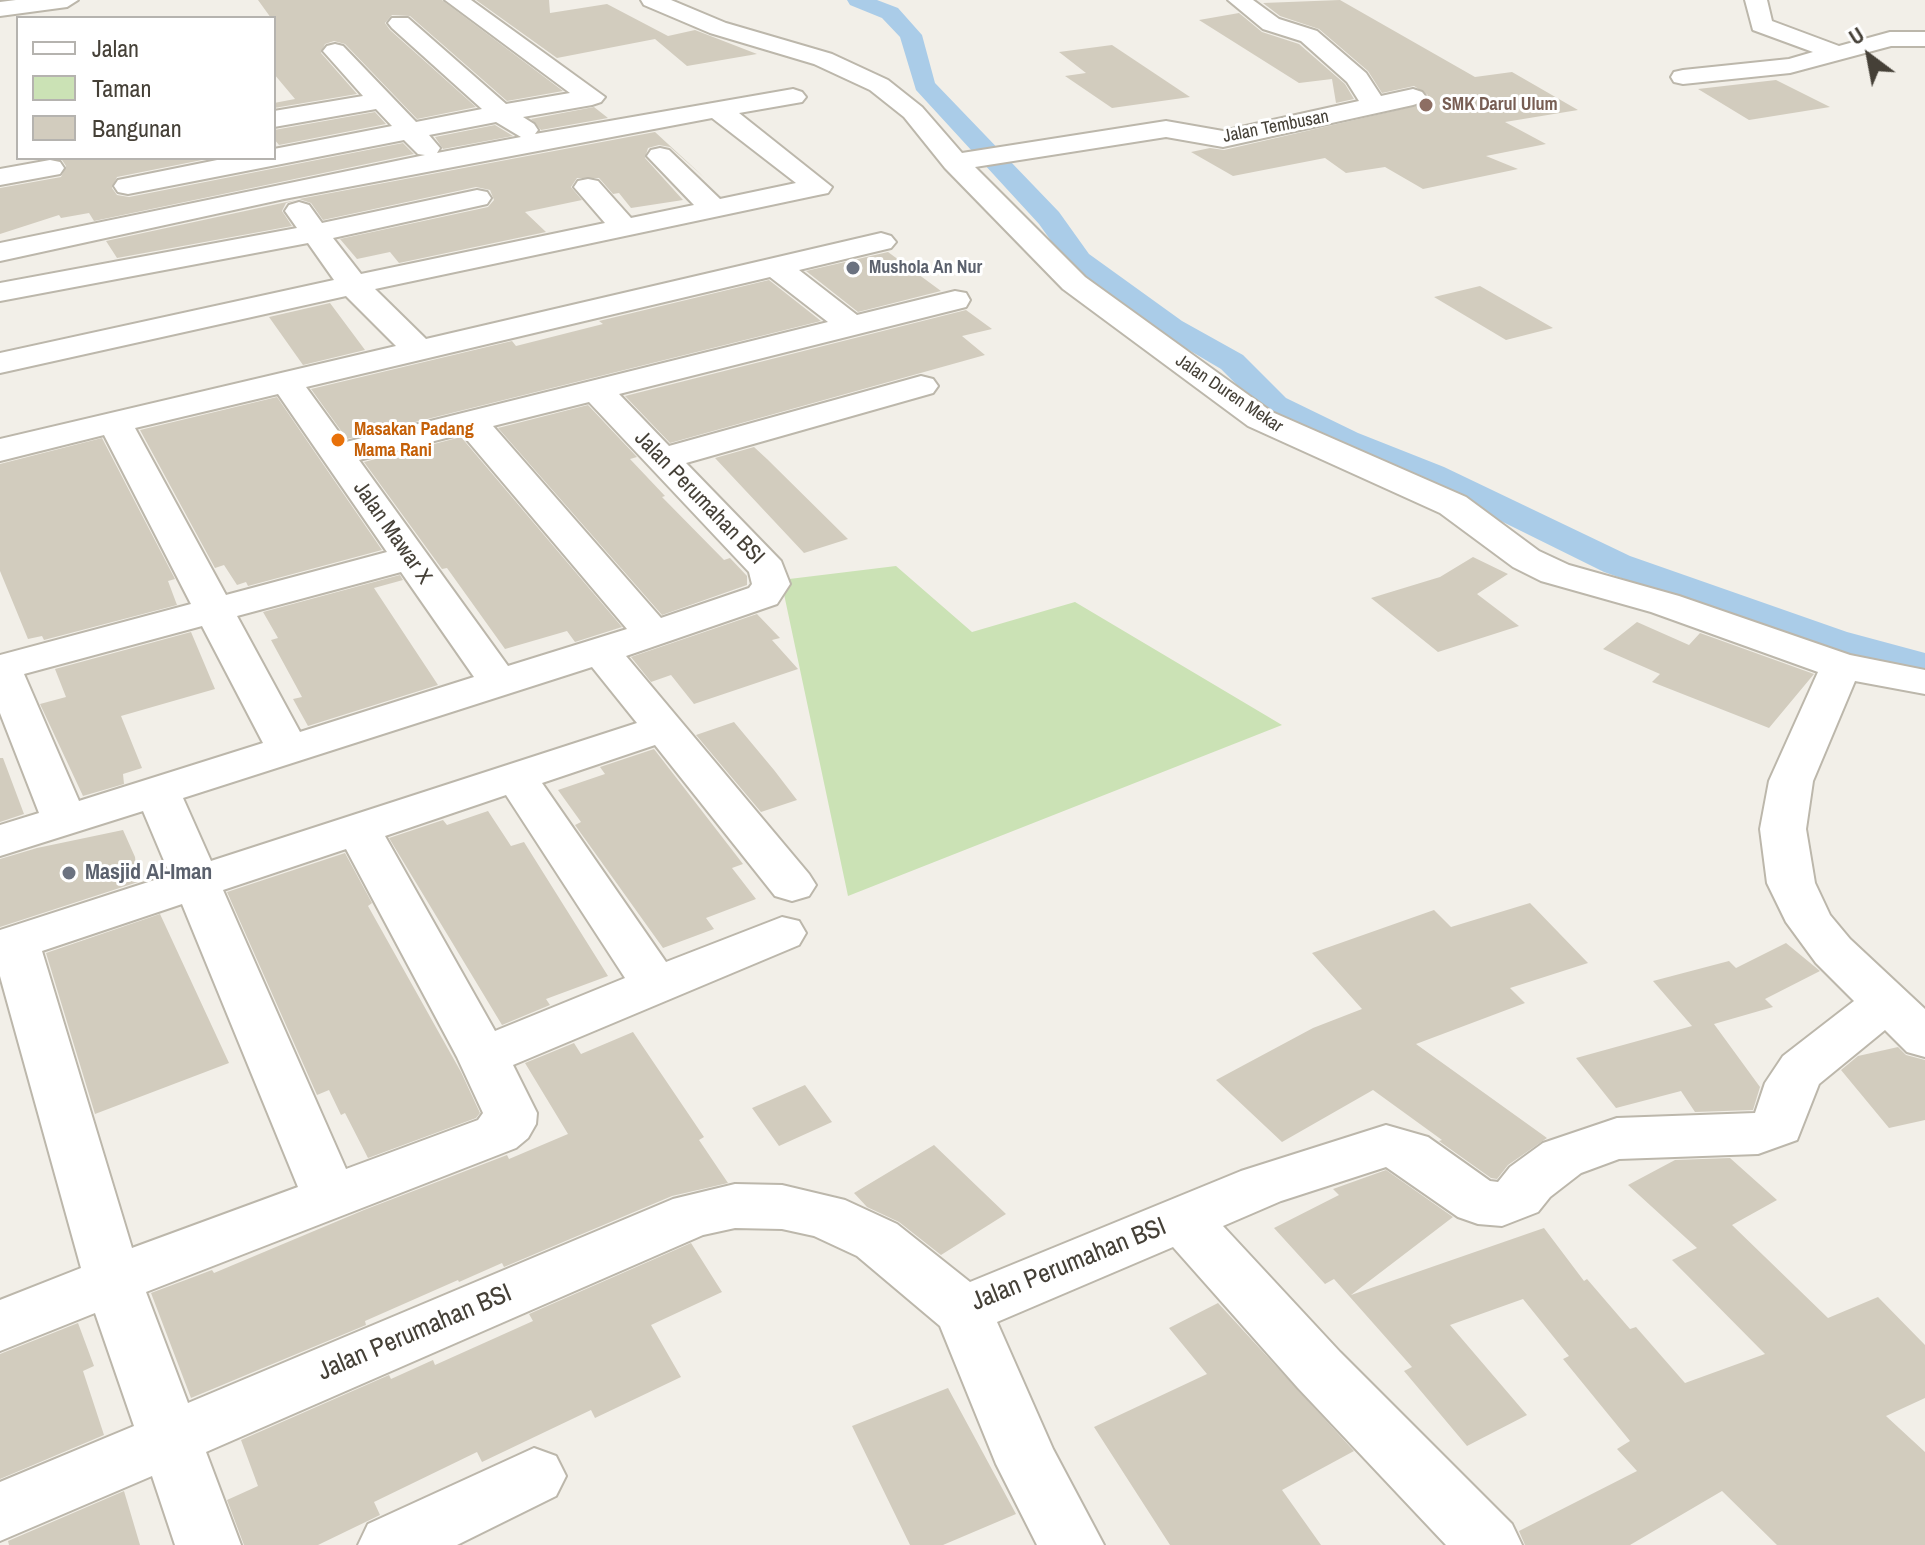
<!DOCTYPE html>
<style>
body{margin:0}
#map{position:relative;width:1925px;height:1545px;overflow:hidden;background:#f2efe8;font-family:"Archivo Narrow",sans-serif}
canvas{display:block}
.legend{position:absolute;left:16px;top:16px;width:260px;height:144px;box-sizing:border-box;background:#fff;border:2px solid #b5b3af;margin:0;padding:10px 14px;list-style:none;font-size:24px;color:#454037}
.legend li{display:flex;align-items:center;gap:16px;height:40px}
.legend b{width:40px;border:2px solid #b5b3af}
.north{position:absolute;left:1829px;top:16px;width:80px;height:80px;-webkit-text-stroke:6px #fff;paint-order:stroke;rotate:328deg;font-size:22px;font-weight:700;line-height:32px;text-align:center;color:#454037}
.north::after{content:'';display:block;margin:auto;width:28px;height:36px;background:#454037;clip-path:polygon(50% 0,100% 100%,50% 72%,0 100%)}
</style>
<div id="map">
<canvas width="1925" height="1545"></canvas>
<ul class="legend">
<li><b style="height:10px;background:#fff"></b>Jalan</li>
<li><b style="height:22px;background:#cbe2b5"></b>Taman</li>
<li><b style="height:22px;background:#d2ccbe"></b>Bangunan</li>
</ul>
<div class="north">U</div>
</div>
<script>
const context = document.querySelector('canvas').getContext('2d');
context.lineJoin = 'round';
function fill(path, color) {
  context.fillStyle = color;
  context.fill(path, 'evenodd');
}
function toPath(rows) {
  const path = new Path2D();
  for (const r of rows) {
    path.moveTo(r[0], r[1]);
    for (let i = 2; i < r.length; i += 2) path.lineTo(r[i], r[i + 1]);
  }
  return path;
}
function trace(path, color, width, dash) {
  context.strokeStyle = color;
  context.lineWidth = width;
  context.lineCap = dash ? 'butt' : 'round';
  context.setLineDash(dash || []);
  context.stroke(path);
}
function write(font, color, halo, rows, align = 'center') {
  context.font = font + ' "Archivo Narrow",sans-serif';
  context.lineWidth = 6;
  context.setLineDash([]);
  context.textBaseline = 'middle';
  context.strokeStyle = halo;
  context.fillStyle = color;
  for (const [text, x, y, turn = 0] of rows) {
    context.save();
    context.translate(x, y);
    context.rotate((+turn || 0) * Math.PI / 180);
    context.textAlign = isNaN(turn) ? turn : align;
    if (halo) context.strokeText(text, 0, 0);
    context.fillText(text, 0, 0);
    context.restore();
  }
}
fill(toPath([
 [896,566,972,632,1075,602,1282,725,848,896,781,580]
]), '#cbe2b5');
fill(toPath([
 [847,0,877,0,898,8,922,35,935,83,1059,212,1089,254,1182,321,1243,355,1286,398,1358,433,1444,467,1630,556,1847,632,1925,653,1925,677,1819,648,1604,572,1420,481,1334,447,1264,412,1221,369,1160,333,1069,266,1039,224,916,90,900,37,882,18,850,5,847,0]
]), '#aacce8');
fill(toPath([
 [258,0,442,0,563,91,507,101,410,16,392,15,385,23,390,30,476,107,417,119,345,44,334,41,325,44,321,53,357,94,274,108,274,103,295,99,274,74,274,18,271,18],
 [476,0,549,0,550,13,607,4,668,36,695,30,757,54,687,66,655,39,557,58],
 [1340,0,1475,77,1512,72,1578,110,1505,122,1546,144,1486,156,1518,169,1423,189,1385,167,1346,173,1325,158,1233,176,1191,152,1210,148,1224,150,1424,104,1428,95,1414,86,1382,93,1368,71,1319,29,1280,16,1263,3],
 [1239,13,1262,32,1299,44,1345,84,1354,99,1336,103,1332,79,1299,83,1199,20],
 [1112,45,1190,97,1112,108,1065,76,1086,73,1059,52],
 [1776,80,1830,107,1749,120,1698,89],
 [594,107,608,118,541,130,531,119],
 [375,112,386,124,279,145,274,139,274,130],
 [495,125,513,136,443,149,435,137],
 [655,132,706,179,670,147,659,145,648,148,645,158,683,200,631,208,619,193,613,194,599,178,577,178,571,187,582,200,525,212,546,232,399,263,390,252,357,259,340,239,488,207,494,200,490,190,476,187,323,220,311,203,299,199],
 [403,143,414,154,94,221,89,213,61,218,59,215,0,234,0,188,61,177,66,166,62,160,55,158,212,158,117,177,112,188,117,195,129,197],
 [296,200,286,203,282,211,292,226,117,258,106,241],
 [888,252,941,291,858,312,806,271],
 [769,280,821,321,347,439,311,389,512,341,516,346,603,324,599,321],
 [1480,286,1553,328,1506,340,1434,297],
 [330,303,365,350,303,365,269,317],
 [966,310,992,329,962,336,985,355,670,443,625,396],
 [277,397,382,550,248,586,246,582,237,585,224,565,215,568,140,430],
 [588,405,637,457,630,459,665,496,662,497,724,560,730,558,747,576,747,585,662,615,498,428],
 [461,437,622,627,575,642,567,631,505,649,447,568,442,569,364,462],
 [102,438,175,579,168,581,177,605,44,640,42,636,28,639,0,571,0,464],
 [754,447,767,459,848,539,804,553,715,458],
 [1473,557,1508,574,1477,594,1519,626,1438,652,1371,598,1440,577],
 [400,575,403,580,374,588,438,685,308,726,293,699,302,697,271,640,278,638,263,612],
 [757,614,780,638,772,640,798,669,694,704,671,675,651,682,631,657],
 [1637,622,1689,645,1700,633,1814,674,1769,728,1652,682,1660,674,1603,649],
 [191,632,215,689,121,716,142,768,123,774,124,784,83,796,40,704,66,697,55,669],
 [734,722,774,770,797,800,761,812,696,735],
 [654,749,743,864,732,868,756,899,706,918,714,929,663,948,575,825,581,822,558,790,605,774,600,767],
 [0,758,3,758,24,814,0,822],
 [488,811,511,846,524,842,608,976,546,999,550,1005,502,1025,389,838,443,820,447,825],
 [123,830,135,857,138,882,0,927,0,859,37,848],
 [345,853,372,903,368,906,461,1072,480,1113,476,1118,368,1158,345,1113,341,1115,329,1090,317,1095,227,892],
 [1530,903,1588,963,1510,988,1525,1003,1416,1044,1547,1138,1508,1165,1497,1179,1491,1178,1439,1141,1442,1140,1373,1090,1282,1142,1216,1080,1313,1028,1362,1009,1312,953,1434,910,1451,927],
 [160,914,229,1063,95,1114,46,953],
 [1786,943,1820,971,1765,999,1773,1007,1714,1024,1760,1087,1753,1110,1695,1112,1681,1091,1616,1108,1576,1058,1692,1026,1653,981,1729,961,1736,968],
 [633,1032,704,1137,699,1140,728,1183,672,1196,504,1267,502,1263,459,1282,458,1280,365,1321,366,1325,191,1398,151,1293,212,1270,214,1273,364,1210,507,1155,509,1159,568,1134,525,1063,574,1043,581,1054],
 [1898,1047,1906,1055,1925,1060,1925,1120,1889,1128,1841,1070,1858,1056],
 [805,1085,832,1122,779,1146,752,1108],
 [934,1145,1006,1214,941,1255,899,1222,867,1207,854,1193],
 [1730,1158,1777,1200,1732,1225,1828,1318,1878,1297,1925,1345,1925,1398,1886,1416,1925,1452,1925,1545,1777,1545,1722,1491,1630,1545,1525,1545,1519,1531,1637,1471,1617,1449,1630,1441,1563,1359,1569,1356,1523,1299,1450,1325,1527,1415,1467,1446,1404,1371,1412,1367,1334,1279,1325,1284,1274,1228,1339,1195,1333,1189,1386,1170,1453,1217,1351,1295,1544,1228,1584,1281,1587,1279,1630,1329,1636,1327,1685,1383,1765,1354,1672,1260,1697,1248,1628,1185,1675,1160],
 [691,1243,722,1292,651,1325,681,1377,595,1418,591,1410,482,1462,477,1452,374,1502,380,1515,318,1545,244,1545,227,1500,258,1486,241,1440,389,1375,391,1379,433,1360,435,1365,533,1321,529,1314],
 [1218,1303,1354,1451,1282,1490,1321,1545,1170,1545,1094,1427,1207,1374,1169,1328],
 [78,1323,94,1366,83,1371,104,1435,0,1479,0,1354],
 [948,1388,1016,1514,943,1545,910,1545,852,1426],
 [124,1491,140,1545,9,1545,8,1541]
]), '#d2ccbe');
const minor = toPath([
 [16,0,78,0,67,7,0,16,0,2,16,0],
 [445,0,471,0,605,97,601,102,592,105,523,117,534,124,538,130,535,134,793,89,802,92,806,97,802,102,739,113,832,187,828,193,818,195,375,289,426,339,881,233,891,236,896,242,891,248,799,270,857,315,955,291,966,293,970,300,966,307,619,394,669,446,921,376,933,379,938,386,933,393,686,463,781,561,790,584,777,604,626,656,809,874,816,885,809,896,792,901,775,896,655,745,542,783,666,962,782,917,799,921,806,933,799,945,513,1065,537,1113,536,1124,528,1138,516,1148,146,1292,188,1403,673,1199,735,1184,782,1185,845,1200,897,1224,970,1282,1241,1171,1386,1125,1428,1137,1490,1181,1498,1182,1510,1167,1543,1143,1617,1118,1755,1113,1765,1083,1783,1056,1854,1001,1816,963,1786,922,1767,883,1760,829,1769,781,1818,672,1651,612,1541,581,1513,567,1440,513,1248,426,1063,289,945,168,904,117,870,90,814,64,710,33,644,5,641,0,671,0,726,23,832,54,888,80,922,107,962,153,1166,121,1223,131,1359,101,1347,82,1301,41,1263,29,1228,0,1253,0,1279,19,1317,31,1366,73,1381,96,1413,89,1422,92,1426,97,1422,102,1413,105,1223,147,1166,137,975,167,1085,277,1272,412,1466,497,1539,551,1569,565,1679,596,1850,655,1925,670,1925,694,1855,681,1813,781,1806,829,1815,883,1830,915,1850,939,1925,1009,1925,1057,1907,1052,1885,1030,1819,1084,1797,1140,1758,1154,1619,1159,1581,1173,1550,1197,1538,1212,1502,1226,1478,1224,1458,1217,1386,1167,1281,1201,1223,1226,1340,1352,1512,1524,1522,1545,1446,1545,1298,1388,1173,1247,997,1322,1053,1449,1104,1545,1037,1545,996,1464,940,1326,857,1256,814,1236,782,1229,735,1228,703,1235,206,1452,241,1545,175,1545,152,1476,0,1541,0,1482,134,1426,95,1313,0,1351,0,1300,81,1268,0,976,0,930,170,875,143,811,0,856,0,825,39,813,0,713,0,655,191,604,104,435,0,461,0,439,396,346,346,296,0,373,0,353,334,280,308,243,0,301,0,283,297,228,285,211,289,205,299,202,309,205,322,223,477,190,487,192,491,198,487,204,333,238,361,274,605,223,574,187,578,181,588,179,598,181,631,218,694,205,647,156,651,150,660,148,669,150,720,199,796,183,712,118,284,199,0,261,0,243,425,155,418,154,404,140,128,194,118,192,114,186,118,180,128,178,227,158,274,158,274,149,392,126,376,109,274,127,274,111,363,96,323,51,327,46,335,44,343,46,416,122,482,109,392,28,388,23,392,18,408,18,506,104,570,93,445,0],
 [496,122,521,137,437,153,440,148,429,135,496,122],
 [770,277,828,322,346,442,306,387,770,277],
 [278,394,387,552,226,595,135,428,278,394],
 [589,402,749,572,752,584,749,588,661,618,493,426,589,402],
 [462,434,627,629,508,666,359,460,462,434],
 [401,572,474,677,300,732,237,616,401,572],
 [202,626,263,743,79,801,24,674,202,626],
 [592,667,637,723,211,861,183,798,592,667],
 [506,795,625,978,495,1031,385,836,506,795],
 [346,849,457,1057,483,1113,478,1120,346,1169,223,890,346,849],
 [182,904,298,1187,132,1248,42,951,182,904],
 [1745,0,1767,0,1772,21,1839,46,1890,32,1925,32,1925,46,1891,46,1790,73,1683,84,1674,82,1671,77,1674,72,1683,70,1789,59,1813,52,1753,30,1745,0],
 [50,160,60,162,64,168,60,174,0,185,0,169,50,160],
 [534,1448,556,1456,566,1476,556,1496,457,1545,358,1545,368,1524,534,1448]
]);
trace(minor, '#bcb7ab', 4);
fill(minor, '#fff');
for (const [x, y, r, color] of [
 [1426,105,8,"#8d6e63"],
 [853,268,8,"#6b7280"],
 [338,440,8,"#e8710a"],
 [69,873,8,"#6b7280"]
]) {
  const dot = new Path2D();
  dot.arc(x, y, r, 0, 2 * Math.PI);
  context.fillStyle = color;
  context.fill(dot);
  trace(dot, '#fff', 3);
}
write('bold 18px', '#785e54', '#fff', [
 ["SMK Darul Ulum",1442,105]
], 'left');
write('18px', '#454037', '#fff', [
 ["Jalan Tembusan",1276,127,-11],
 ["Jalan Duren Mekar",1229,394,34]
]);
write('bold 18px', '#5b616d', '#fff', [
 ["Mushola An Nur",869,268]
], 'left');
write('bold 18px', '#c56008', '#fff', [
 ["Masakan Padang",354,430],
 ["Mama Rani",354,451]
], 'left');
write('22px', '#454037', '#fff', [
 ["Jalan Perumahan BSI",699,498,46],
 ["Jalan Mawar X",392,533,55]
]);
write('bold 22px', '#5b616d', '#fff', [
 ["Masjid Al-Iman",85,873]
], 'left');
write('26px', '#454037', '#fff', [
 ["Jalan Perumahan BSI",1069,1265,-22],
 ["Jalan Perumahan BSI",415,1333,-23]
]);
</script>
